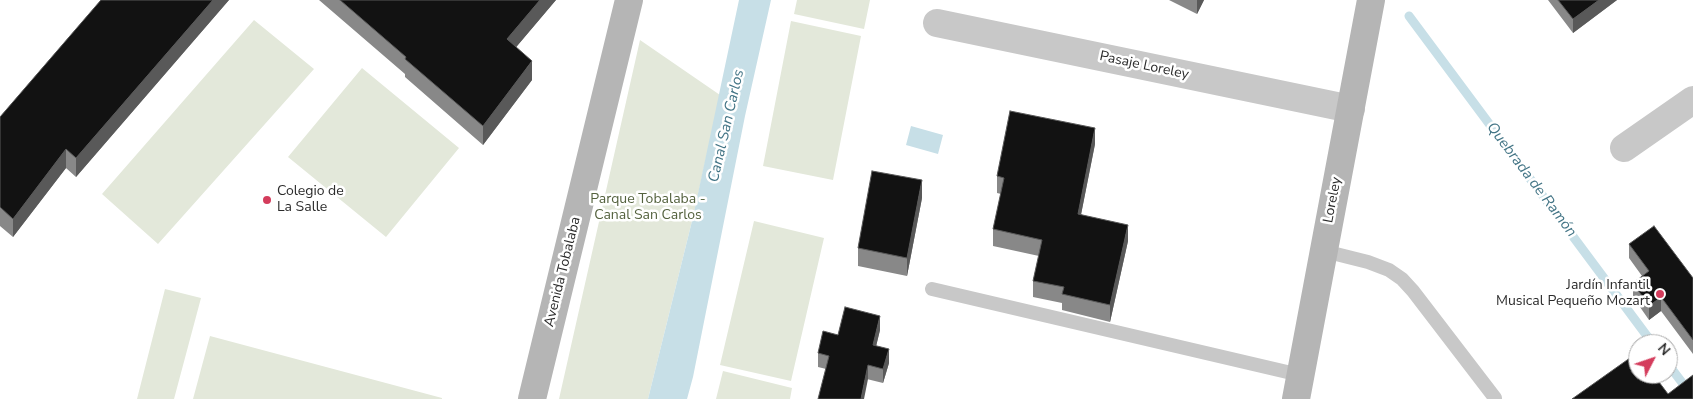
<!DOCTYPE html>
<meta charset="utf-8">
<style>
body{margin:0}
#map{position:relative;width:1693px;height:399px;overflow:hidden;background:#fff;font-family:"Nunito Sans",sans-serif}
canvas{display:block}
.north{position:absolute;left:1628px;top:334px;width:50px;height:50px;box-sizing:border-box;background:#fff;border:1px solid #aaa;border-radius:50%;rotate:49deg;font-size:14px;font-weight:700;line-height:20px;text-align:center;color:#2b2b2b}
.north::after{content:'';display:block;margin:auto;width:18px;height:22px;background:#d43c5c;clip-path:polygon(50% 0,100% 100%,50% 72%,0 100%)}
</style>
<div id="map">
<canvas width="1693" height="399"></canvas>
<div class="north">N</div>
</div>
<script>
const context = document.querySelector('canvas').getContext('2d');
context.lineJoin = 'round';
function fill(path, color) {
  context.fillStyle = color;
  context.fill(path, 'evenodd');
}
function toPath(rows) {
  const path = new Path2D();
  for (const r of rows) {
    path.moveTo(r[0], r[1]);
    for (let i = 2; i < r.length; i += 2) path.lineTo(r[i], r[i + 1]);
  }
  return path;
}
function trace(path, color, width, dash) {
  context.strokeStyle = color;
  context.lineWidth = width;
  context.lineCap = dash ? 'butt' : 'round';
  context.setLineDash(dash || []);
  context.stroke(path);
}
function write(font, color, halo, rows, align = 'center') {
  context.font = font + ' "Nunito Sans",sans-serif';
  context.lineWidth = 5;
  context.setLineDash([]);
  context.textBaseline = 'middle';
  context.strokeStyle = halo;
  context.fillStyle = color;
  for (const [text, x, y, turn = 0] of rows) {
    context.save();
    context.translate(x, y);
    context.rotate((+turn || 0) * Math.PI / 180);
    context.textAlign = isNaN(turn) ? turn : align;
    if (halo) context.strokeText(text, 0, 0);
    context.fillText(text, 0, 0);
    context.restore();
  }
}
fill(toPath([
 [797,0,870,0,864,29,794,14],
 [254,20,314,69,158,244,102,194],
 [791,21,861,36,833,180,763,166],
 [640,40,720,95,693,217,648,399,559,399],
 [362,68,459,148,386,237,288,157],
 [754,221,824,238,791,381,720,365],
 [165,289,201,298,174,399,137,399],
 [210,336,442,398,442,399,193,399],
 [723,371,792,388,790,399,716,399]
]), '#e3e8da');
fill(toPath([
 [739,0,771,0,745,116,693,377,687,399,648,399,693,217],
 [911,126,943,135,938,154,906,145]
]), '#c7dfe7');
trace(toPath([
 [1409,16,1653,344],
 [1668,364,1693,397]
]), '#c7dfe7', 9);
trace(toPath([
 [1324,251,1368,262,1389,270,1402,279,1413,291,1495,398],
 [932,289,1300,375]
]), '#c8c8c8', 14);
trace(toPath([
 [937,23,1351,109],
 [1624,148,1693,100]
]), '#c8c8c8', 28);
trace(toPath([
 [532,399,629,0],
 [1296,399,1371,0]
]), '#b5b5b5', 28);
fill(toPath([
 [101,0,229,0,76,177,66,168,13,237,0,226,0,117],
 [319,0,556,0,516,47,532,80,483,145,405,77,405,74],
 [1169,0,1204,0,1197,14],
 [1548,0,1617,0,1573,33],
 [1095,144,1081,214,1128,241,1110,322,1062,310,1062,303,1033,297,1033,281,1039,256,993,246,993,229,1001,194,997,193,997,176],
 [922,198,907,276,858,266,858,248],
 [1629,244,1693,278,1693,354,1661,311,1649,320,1633,297,1633,283,1642,276,1629,258],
 [880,330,876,346,889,363,883,383,818,367,818,353,838,335]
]), '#888');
fill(toPath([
 [213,0,229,0,76,177,76,158],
 [540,0,556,0,507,58,507,39],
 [1197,0,1204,0,1197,14],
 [1599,0,1617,0,1573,33,1573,19],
 [532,61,532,80,483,145,483,126],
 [1095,128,1095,144,1078,230,1078,214],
 [66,149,66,168,13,237,13,219],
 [922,180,922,198,907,276,907,258],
 [1128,225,1128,241,1110,322,1110,305],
 [1661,297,1661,311,1649,320,1649,306],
 [880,316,880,330,873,359,873,345],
 [889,349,889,363,883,383,883,369],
 [868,365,868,379,864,399,861,399]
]), '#595959');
const building = toPath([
 [101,0,213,0,76,158,66,149,13,219,0,207,0,117,101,0],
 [340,0,540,0,507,39,532,61,483,126,405,59,406,57,340,0],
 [1558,0,1599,0,1573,19,1558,0],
 [1010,111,1095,128,1078,214,1128,225,1110,305,1062,294,1064,287,1033,281,1042,240,993,229,1004,178,997,176,1010,111],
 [872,171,922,180,907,258,858,248,872,171],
 [1654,226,1693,278,1693,340,1661,297,1649,306,1633,283,1649,271,1629,244,1654,226],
 [845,307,880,316,873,345,889,349,883,369,868,365,861,399,818,399,829,356,818,353,823,331,838,335,845,307],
 [1637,353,1638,354,1638,374,1653,374,1668,394,1693,375,1693,399,1572,399,1637,353]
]);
fill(building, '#121212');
trace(building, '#595959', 1);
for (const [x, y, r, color] of [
 [267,200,5,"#d43c5c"],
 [1660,294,5,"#d43c5c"]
]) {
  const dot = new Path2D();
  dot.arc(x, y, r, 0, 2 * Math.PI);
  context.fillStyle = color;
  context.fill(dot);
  trace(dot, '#fff', 2);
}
write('14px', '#2b2b2b', '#fff', [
 ["Pasaje Loreley",1144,66,12],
 ["Loreley",1333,200,-79],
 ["Avenida Tobalaba",563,272,-76]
]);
write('14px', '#2b2b2b', '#fff', [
 ["Colegio de",277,192],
 ["La Salle",277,208],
 ["Jardín Infantil",1650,286,"right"],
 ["Musical Pequeño Mozart",1650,302,"right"]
], 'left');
write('14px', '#54623e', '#fff', [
 ["Parque Tobalaba -",648,200],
 ["Canal San Carlos",648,216]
]);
write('italic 15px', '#427485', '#fff', [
 ["Canal San Carlos",727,126,-77],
 ["Quebrada de Ramón",1531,180,53]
]);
</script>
